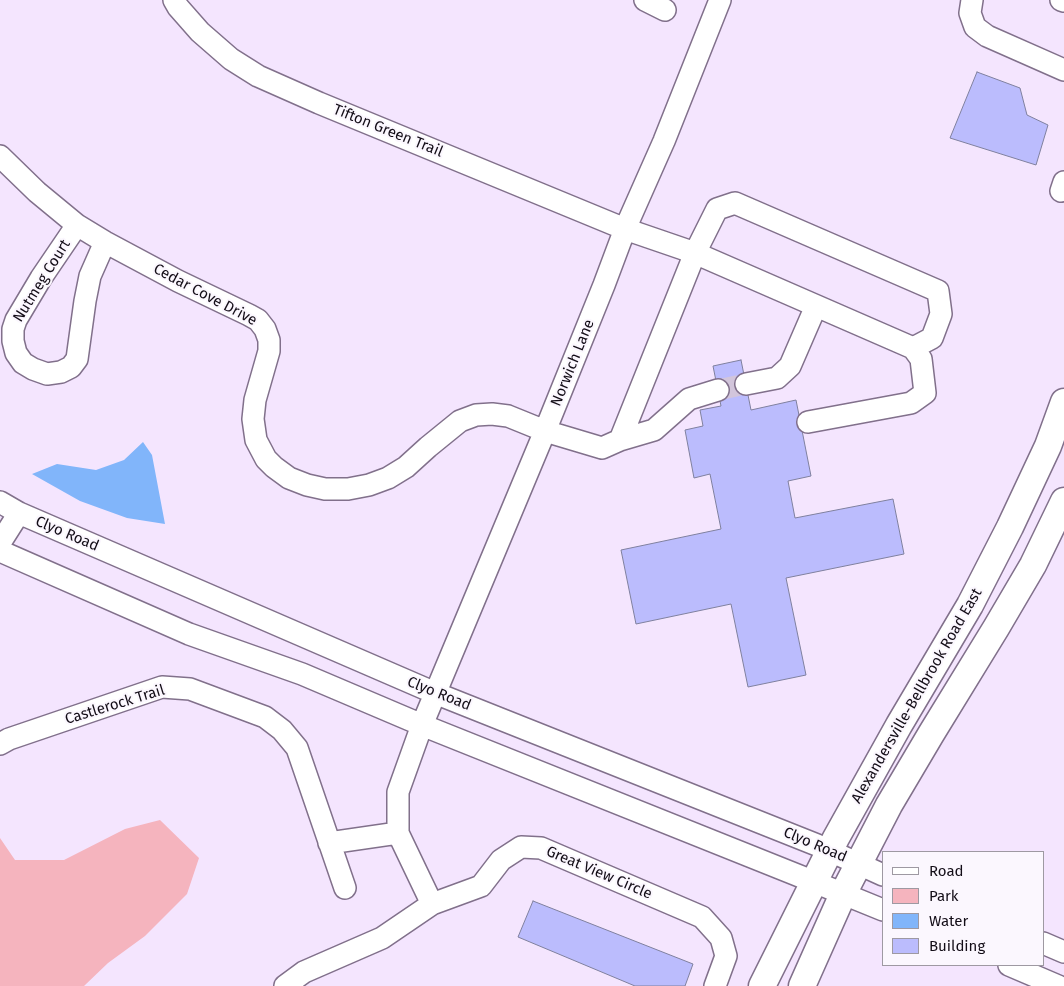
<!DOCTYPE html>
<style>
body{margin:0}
#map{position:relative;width:1064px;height:986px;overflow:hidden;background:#f4e5fe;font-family:"Fira Sans",sans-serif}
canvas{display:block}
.legend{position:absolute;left:882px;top:851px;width:162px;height:115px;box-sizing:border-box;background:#fbf7fe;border:1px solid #9e99a2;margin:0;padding:6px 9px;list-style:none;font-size:15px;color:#130d17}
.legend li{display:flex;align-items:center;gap:10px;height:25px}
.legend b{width:25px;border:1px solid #9e99a2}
</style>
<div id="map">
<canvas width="1064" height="986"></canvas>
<ul class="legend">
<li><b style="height:6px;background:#fff"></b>Road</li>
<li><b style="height:14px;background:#f5b4be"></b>Park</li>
<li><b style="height:14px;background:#81b5fa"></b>Water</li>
<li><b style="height:14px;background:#bbbcfd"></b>Building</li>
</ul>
</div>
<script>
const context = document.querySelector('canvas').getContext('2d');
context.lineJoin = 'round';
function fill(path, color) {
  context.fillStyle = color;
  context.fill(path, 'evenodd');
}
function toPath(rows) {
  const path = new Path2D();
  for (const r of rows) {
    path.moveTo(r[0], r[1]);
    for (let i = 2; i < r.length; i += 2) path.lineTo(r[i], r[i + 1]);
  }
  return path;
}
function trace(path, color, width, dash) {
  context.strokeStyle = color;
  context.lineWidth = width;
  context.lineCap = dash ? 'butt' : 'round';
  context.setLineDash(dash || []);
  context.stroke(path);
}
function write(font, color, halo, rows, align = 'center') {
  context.font = font + ' "Fira Sans",sans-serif';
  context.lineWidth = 4;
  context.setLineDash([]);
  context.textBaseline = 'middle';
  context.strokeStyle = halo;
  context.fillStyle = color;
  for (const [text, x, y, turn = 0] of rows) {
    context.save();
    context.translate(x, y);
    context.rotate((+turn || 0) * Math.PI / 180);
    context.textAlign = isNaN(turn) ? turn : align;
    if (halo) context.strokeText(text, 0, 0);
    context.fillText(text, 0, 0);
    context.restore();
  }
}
fill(toPath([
 [160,820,199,858,187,894,145,936,108,963,84,986,0,986,0,838,15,860,64,860,125,829]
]), '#f5b4be');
fill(toPath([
 [143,442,152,455,165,524,127,518,80,501,32,474,57,464,96,470,124,460]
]), '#81b5fa');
const building = toPath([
 [977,72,1020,88,1027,115,1048,125,1036,165,950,138,977,72],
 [741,360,751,410,796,400,811,476,788,481,795,518,893,499,904,554,786,578,806,675,748,687,731,604,636,624,621,550,721,529,710,474,694,478,685,430,703,426,700,410,721,406,713,366,741,360],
 [533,901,693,964,685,986,635,986,518,937,533,901]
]);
fill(building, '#bbbcfd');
trace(building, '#7f809e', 1);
trace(toPath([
 [718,390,746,384]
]), '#d2c5db', 21, [21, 11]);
const minor = toPath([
 [645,0,665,10],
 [972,0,970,13,975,27,987,36,1064,70],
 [1061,0,1064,1],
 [0,156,37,192,77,225,105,242,178,281,249,315,258,320,265,329,269,340,269,351,255,400,253,419,256,440,266,459,274,467,289,478,307,485,325,489,348,489,369,485,388,478,406,467,428,447,460,421,476,415,492,414,508,416,545,431,602,448,620,440,695,253,717,209,735,203,938,291,941,314,932,338,913,348,695,253,625,229,319,103,258,76,231,59,200,32,178,7,174,0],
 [1061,191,1064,182],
 [77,225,41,278,16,320,13,329,13,341,16,353,23,363,33,369,47,374,61,372,71,367,77,359,85,301,90,276,105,242],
 [746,384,777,378,790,366,816,306],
 [808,422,911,403,925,393,921,359,913,348],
 [620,440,654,430,689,399,718,390],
 [0,502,19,513,435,693,817,845,883,875],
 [0,543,19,513],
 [0,551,189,634,302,674,422,725,802,877,883,910],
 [0,744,9,739,162,687,190,689,265,717,282,730,297,748,345,888],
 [329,843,398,833],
 [432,904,398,833,398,792,422,725,545,431,604,285,625,229,664,141,720,0],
 [1043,943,1064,952],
 [1009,965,1058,986],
 [285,986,304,972,382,938,432,904,481,886,501,860,521,847,541,848,702,917,721,938,726,956,715,986]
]);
const major = toPath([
 [762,986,836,838,899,725,970,605,1010,527,1048,446,1064,402],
 [802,986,843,894,889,805,931,734,996,628,1033,565,1064,501]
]);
trace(minor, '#81708b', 24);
trace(major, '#81708b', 29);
trace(minor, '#fff', 21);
trace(major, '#fff', 26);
write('15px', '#130d17', '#fbf7fe', [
 ["Tifton Green Trail",388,131,22],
 ["Nutmeg Court",42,281,-58],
 ["Cedar Cove Drive",205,295,28],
 ["Norwich Lane",573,363,-68],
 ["Clyo Road",67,534,23],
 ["Clyo Road",439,694,22],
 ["Alexandersville-Bellbrook Road East",917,696,-60],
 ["Castlerock Trail",115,705,-17],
 ["Clyo Road",815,845,23],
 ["Great View Circle",599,873,23]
]);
</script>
